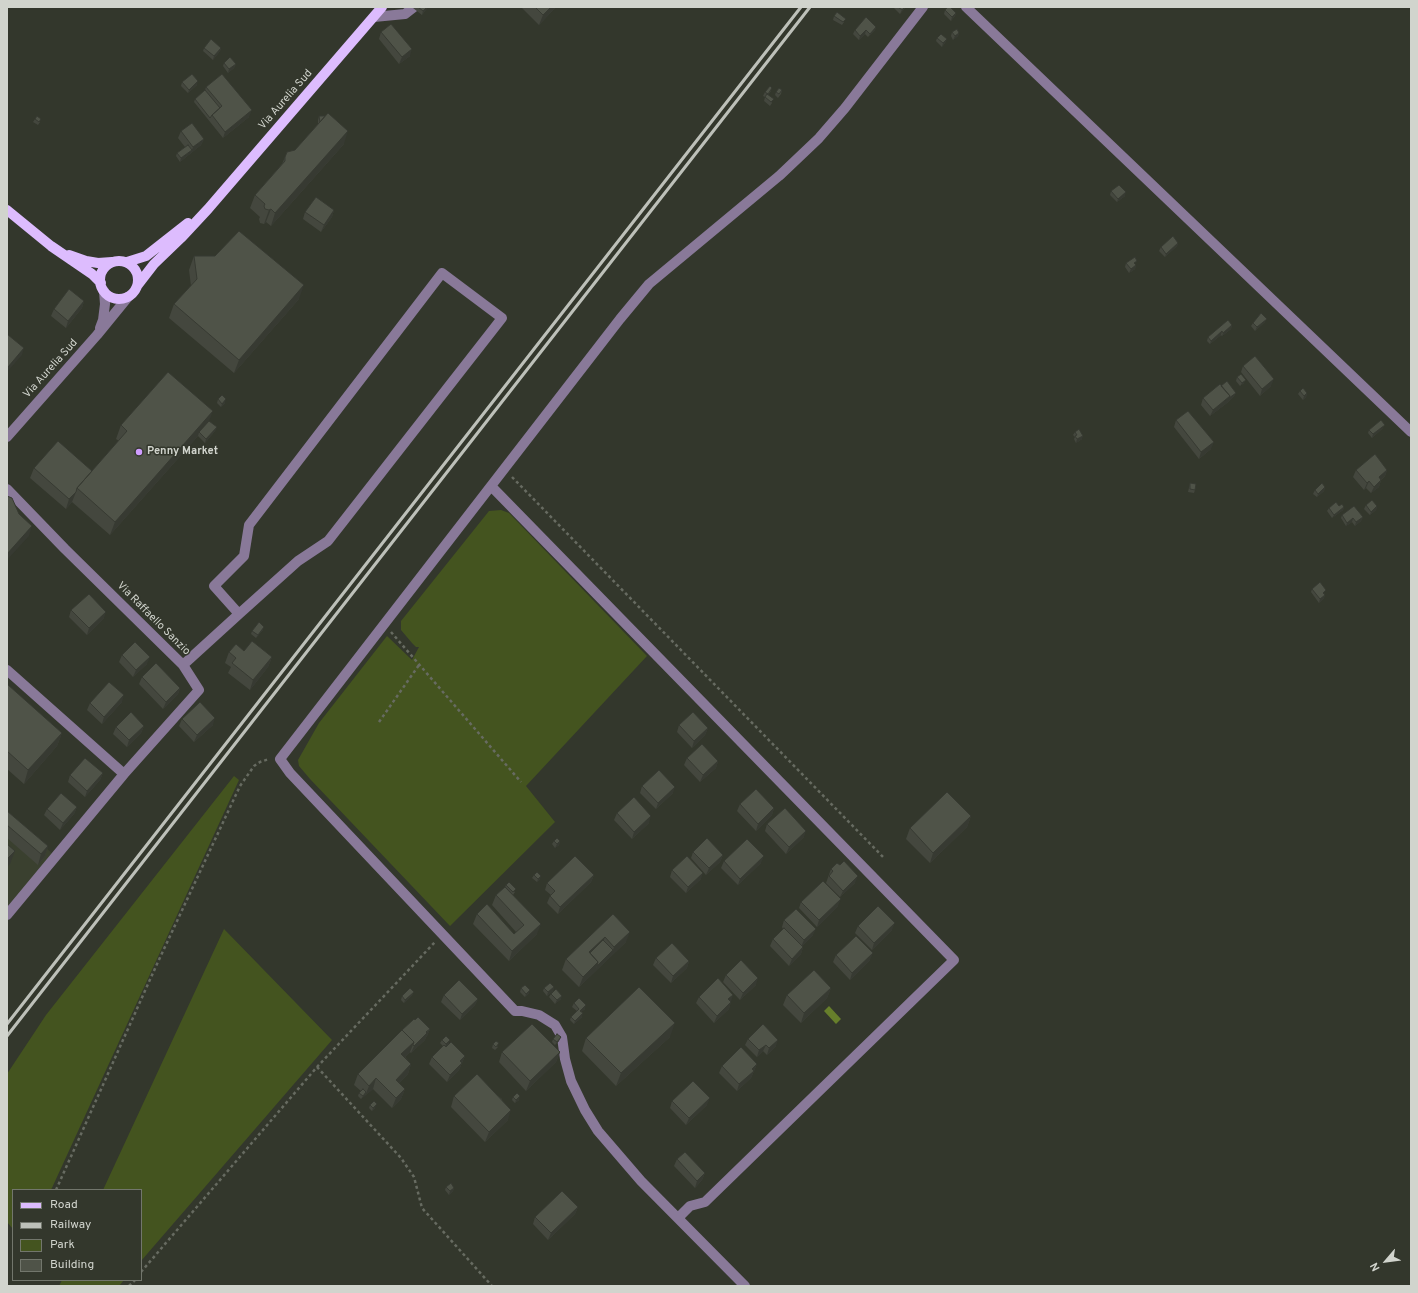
<!DOCTYPE html>
<style>
body{margin:0}
#map{position:relative;width:1418px;height:1293px;overflow:hidden;background:#33372c;font-family:Overpass,sans-serif}
canvas{display:block}
.frame{position:absolute;inset:0;border:8px solid #d1d4cd;pointer-events:none}
.legend{position:absolute;left:12px;top:1189px;width:130px;height:92px;box-sizing:border-box;background:#33372c;border:1px solid #72766c;margin:0;padding:5px 7px;list-style:none;font-size:12px;color:#d1d4cd}
.legend li{display:flex;align-items:center;gap:8px;height:20px}
.legend b{width:20px;border:1px solid #72766c}
.north{position:absolute;left:1366px;top:1241px;width:40px;height:40px;-webkit-text-stroke:3px #33372c;paint-order:stroke;rotate:242deg;font-size:11px;font-weight:700;line-height:16px;text-align:center;color:#d1d4cd}
.north::after{content:'';display:block;margin:auto;width:14px;height:18px;background:#d1d4cd;clip-path:polygon(50% 0,100% 100%,50% 72%,0 100%)}
</style>
<div id="map">
<canvas width="1418" height="1293"></canvas>
<div class="frame"></div>
<ul class="legend">
<li><b style="height:5px;background:#ddbcfe"></b>Road</li>
<li><b style="height:5px;background:#bdc0b9"></b>Railway</li>
<li><b style="height:11px;background:#44541f"></b>Park</li>
<li><b style="height:11px;background:#4f5348"></b>Building</li>
</ul>
<div class="north">N</div>
</div>
<script>
const context = document.querySelector('canvas').getContext('2d');
context.lineJoin = 'round';
function fill(path, color) {
  context.fillStyle = color;
  context.fill(path, 'evenodd');
}
function toPath(rows) {
  const path = new Path2D();
  for (const r of rows) {
    if (r.length === 3) {
      path.moveTo(r[0] + r[2], r[1]);
      path.arc(r[0], r[1], r[2], 0, 2 * Math.PI);
      continue;
    }
    path.moveTo(r[0], r[1]);
    for (let i = 2; i < r.length; i += 2) path.lineTo(r[i], r[i + 1]);
  }
  return path;
}
function trace(path, color, width, dash) {
  context.strokeStyle = color;
  context.lineWidth = width;
  context.lineCap = dash ? 'butt' : 'round';
  context.setLineDash(dash || []);
  context.stroke(path);
}
function write(font, color, halo, rows, align = 'center') {
  context.font = font + ' Overpass,sans-serif';
  context.lineWidth = 3;
  context.setLineDash([]);
  context.textBaseline = 'middle';
  context.strokeStyle = halo;
  context.fillStyle = color;
  for (const [text, x, y, turn = 0] of rows) {
    context.save();
    context.translate(x, y);
    context.rotate((+turn || 0) * Math.PI / 180);
    context.textAlign = isNaN(turn) ? turn : align;
    if (halo) context.strokeText(text, 0, 0);
    context.fillText(text, 0, 0);
    context.restore();
  }
}
fill(toPath([
 [7,814,53,854,7,908]
]), '#3a402f');
fill(toPath([
 [501,510,509,513,647,656,526,786,555,822,450,926,310,779,299,766,298,760,319,723,387,636,412,660,419,647,416,647,412,643,401,630,401,621,489,511],
 [234,776,239,780,51,1190,13,1190,13,1229,7,1222,7,1074,46,1015],
 [224,929,332,1040,141,1261,141,1190,103,1190],
 [62,1280,124,1280,119,1286,59,1286]
]), '#44541f');
fill(toPath([
 [829,1006,841,1019,836,1024,824,1011]
]), '#677f2b');
trace(toPath([
 [512,477,885,859],
 [391,632,521,782],
 [379,722,419,665],
 [317,1067,401,1158,414,1177,422,1208,492,1286],
 [56,1190,157,964,240,786,254,766,260,762,269,759],
 [141,1272,317,1067,435,942],
 [129,1286,135,1280]
]), '#676b61', 2.5, [3, 3]);
trace(toPath([
 [966,7,1411,432],
 [374,17,405,14,414,7],
 [100,328,103,320,105,304,104,291],
 [7,437,97,335,128,297],
 [491,486,954,960,705,1202,690,1206,678,1218],
 [7,489,65,549,183,665,199,690,124,774,7,915],
 [183,665,239,614,298,561,328,541,502,318,442,273,249,525,244,556,214,586,239,614],
 [7,670,124,774],
 [745,1286,641,1181,598,1131,585,1110,571,1081,565,1059,562,1037,555,1025,539,1015,522,1011,515,1011,290,773,280,759,620,319,649,284,779,176,819,138,845,108,923,7]
]), '#897999', 10);
trace(toPath([
 [7,210,51,246,92,274,101,283],
 [69,255,86,261,98,263,112,262],
 [119,280,19],
 [127,262,146,256,188,223],
 [137,286,154,264,181,238,208,209,382,7]
]), '#ddbcfe', 10);
trace(toPath([
 [7,1024,801,7],
 [7,1036,810,7]
]), '#bdc0b9', 3);
fill(toPath([
 [413,7,428,7,422,15,413,8],
 [521,7,556,7,539,25],
 [893,7,906,7,900,14],
 [945,10,956,13,955,16,951,21,944,14],
 [834,16,844,22,842,25,833,20],
 [876,27,875,30,868,37,865,34,859,40,853,34,855,30],
 [381,32,410,56,399,64,379,39],
 [952,32,959,33,958,36,953,40,951,36],
 [937,38,947,39,945,43,942,47,936,41],
 [204,48,221,48,220,51,213,60,203,51],
 [224,63,236,64,234,68,228,73,223,66],
 [182,82,197,85,188,93,181,86],
 [206,87,249,117,223,138,194,102,195,99,205,90],
 [782,90,781,94,778,98,775,95,776,92],
 [771,91,768,95,772,103,770,106,764,101,765,97,763,96,765,92],
 [319,116,344,144,271,226,266,222,264,224,260,223,259,219,260,217,250,208,255,195,282,164,285,157,295,150,318,124,318,120],
 [35,119,40,122,38,125,33,122],
 [181,131,204,139,201,145,180,162,176,156,177,153,185,147,178,138],
 [1111,191,1125,196,1117,202,1110,195],
 [334,210,332,217,321,232,303,219,305,212],
 [1178,243,1177,246,1165,257,1159,251,1161,247],
 [194,256,299,299,234,373,169,318,174,304,191,286,189,270],
 [1126,263,1136,264,1135,269,1129,273,1125,267],
 [84,301,82,308,66,328,51,316,54,309],
 [1265,322,1255,331,1251,326,1253,323],
 [1232,325,1231,329,1222,336,1221,335,1210,344,1207,341,1208,337],
 [1243,366,1271,386,1260,396,1241,372],
 [1237,377,1244,383,1240,386,1236,381],
 [1221,386,1236,393,1234,396,1227,403,1210,416,1201,405,1203,398],
 [1300,391,1307,393,1306,397,1303,400,1298,394],
 [218,399,225,403,221,407,217,403],
 [1176,420,1211,449,1199,459,1174,427],
 [209,421,217,427,215,431,205,443,198,436,110,535,72,502,66,509,30,478,34,468,92,471,119,441,116,439,121,425],
 [1383,428,1372,438,1368,433,1369,430],
 [1075,432,1082,439,1076,443,1074,439,1075,437,1073,435],
 [1356,470,1387,470,1385,476,1381,480,1379,487,1371,493,1366,488,1364,490,1353,477],
 [1190,483,1195,490,1194,493,1188,492],
 [1325,487,1324,491,1317,497,1313,494,1315,490],
 [1366,505,1377,506,1376,510,1370,515,1364,509],
 [1339,506,1344,507,1343,510,1332,518,1327,511,1329,508],
 [1342,515,1363,517,1361,521,1355,526,1352,522,1346,526,1341,518],
 [1312,589,1325,594,1324,598,1319,603,1311,592],
 [71,610,104,618,87,635,69,617],
 [263,630,256,638,251,634,252,631],
 [244,651,272,657,268,667,250,690,228,673,231,667,225,663,229,652],
 [122,655,147,664,133,677,119,662],
 [142,677,180,688,178,694,163,709,139,684],
 [7,684,62,733,57,746,24,784,7,769],
 [122,702,102,724,87,710,90,703],
 [182,719,213,725,194,742,179,726],
 [679,725,708,728,705,735,692,748,677,732],
 [144,726,141,733,127,747,113,734,116,727],
 [687,758,718,761,716,768,700,782,684,765],
 [103,773,100,780,85,797,68,782,70,775],
 [642,786,673,793,656,809,640,793],
 [740,804,774,808,772,815,756,831,737,811],
 [77,807,74,814,60,830,44,815,47,809],
 [7,811,48,846,45,856,38,865,7,838],
 [617,813,649,823,632,839,614,820],
 [971,816,967,827,930,863,906,839,910,828],
 [767,824,804,837,786,854,765,831],
 [554,841,560,841,559,845,555,848,552,844],
 [693,852,723,855,720,862,706,875,691,858],
 [724,861,761,863,738,885,721,868],
 [831,869,855,883,840,897,826,883],
 [672,870,701,879,686,893,670,877],
 [534,875,540,879,537,882,532,878],
 [594,875,591,882,558,914,547,903,550,896,551,895,545,890,547,883],
 [506,885,515,892,513,895,537,934,509,961,473,924,477,914,514,934,516,932,492,905,496,895,505,887],
 [801,902,838,906,817,927,799,908],
 [613,914,626,942,579,987,562,970,566,959],
 [784,920,813,935,802,946,803,947,801,954,789,966,770,946,773,939,783,929,782,927],
 [858,926,892,930,872,950,855,933],
 [836,955,870,960,850,980,833,962],
 [656,958,689,961,687,968,671,983,653,965],
 [726,975,756,985,740,1000,723,982],
 [554,987,553,991,547,996,543,991,544,988],
 [521,988,529,993,525,997,520,992],
 [831,988,827,998,801,1023,783,1005,787,995],
 [414,992,412,995,404,1003,401,1000,402,996],
 [551,994,561,999,555,1004,549,997],
 [444,995,478,999,475,1005,460,1020,441,1002],
 [699,997,731,1001,729,1009,714,1023,696,1003],
 [574,1003,585,1009,581,1012,582,1017,574,1024,570,1020,571,1017,577,1011,572,1007],
 [430,1029,427,1036,426,1037,425,1040,411,1053,410,1052,405,1057,411,1064,408,1074,399,1083,405,1089,401,1099,392,1108,373,1089,361,1099,358,1096,359,1093,361,1091,354,1085,358,1074],
 [670,1037,616,1086,582,1051,586,1038],
 [553,1039,559,1041,555,1045,552,1042],
 [748,1039,776,1046,767,1055,763,1051,757,1057,745,1045],
 [442,1040,449,1043,446,1046,465,1056,459,1070,447,1082,429,1064,432,1057,443,1046,440,1043],
 [493,1044,498,1047,495,1050,492,1048],
 [502,1052,560,1052,556,1062,526,1091,499,1062],
 [757,1064,751,1078,737,1091,719,1073,722,1066],
 [454,1096,498,1096,502,1099,502,1100,508,1120,485,1142,451,1107],
 [513,1097,519,1100,515,1103,512,1100],
 [672,1101,707,1105,686,1125,670,1108],
 [370,1105,375,1108,372,1111,369,1108],
 [677,1159,705,1173,702,1180,695,1188,674,1166],
 [446,1187,454,1188,453,1191,449,1195,445,1190],
 [578,1207,575,1214,548,1240,533,1224,535,1217]
]), '#44473e');
fill(toPath([
 [427,7,428,7,422,15,423,11],
 [551,7,556,7,539,25,543,15],
 [905,7,906,7,905,8,900,14,902,10],
 [956,13,955,16,951,21,952,17],
 [876,27,875,30,868,37,870,34],
 [866,30,865,34,859,40,860,36],
 [959,33,958,36,953,40,955,36],
 [947,39,945,43,942,47,943,43],
 [221,48,220,51,213,60,214,56],
 [412,49,410,56,399,64,402,57],
 [236,64,234,68,228,73,229,69],
 [198,81,197,85,188,93,189,90],
 [252,110,249,117,223,138,225,132],
 [348,131,344,144,271,226,275,213],
 [204,139,201,145,180,162,181,158,192,150,193,147],
 [1126,192,1125,196,1117,202,1118,199],
 [271,209,266,222,264,224,269,210],
 [334,210,332,217,321,232,324,225],
 [1178,243,1177,246,1165,257,1166,254],
 [1136,265,1135,269,1129,273,1131,269],
 [304,285,299,299,234,373,239,360],
 [84,301,82,308,66,328,68,321],
 [1267,319,1265,322,1255,331,1257,327],
 [1232,325,1231,329,1222,336,1223,333],
 [1222,331,1221,335,1210,344,1211,341],
 [24,348,22,355,7,372,8,367],
 [1274,379,1271,386,1260,396,1262,389],
 [1246,380,1244,383,1240,386,1242,383],
 [1236,393,1234,396,1227,403,1210,416,1213,410,1230,396],
 [1307,393,1306,397,1303,400,1304,396],
 [226,399,225,403,221,407,222,404],
 [213,411,208,424,199,432,198,436,110,535,115,522],
 [1385,425,1383,428,1372,438,1373,434],
 [217,427,215,431,205,443,206,439],
 [1083,436,1082,439,1076,443,1077,439],
 [1214,442,1211,449,1199,459,1201,452],
 [1387,470,1385,476,1377,483,1379,477],
 [1381,480,1379,487,1371,493,1374,487],
 [1369,481,1366,488,1364,490,1367,483],
 [1325,487,1324,491,1317,497,1318,494],
 [76,492,72,502,66,509,69,499],
 [1377,506,1376,510,1370,515,1371,512],
 [1344,507,1343,510,1332,518,1334,515],
 [1363,517,1361,521,1355,526,1356,522],
 [1353,518,1352,522,1346,526,1347,523],
 [32,526,29,536,7,560,7,554],
 [1325,595,1324,598,1319,603,1320,599],
 [106,612,104,618,87,635,89,628],
 [264,627,263,630,256,638,258,635],
 [150,657,147,664,133,677,136,670],
 [272,657,268,667,250,690,253,680],
 [180,688,178,694,163,709,166,702],
 [124,695,122,702,102,724,104,717],
 [215,718,213,725,194,742,197,735],
 [144,726,141,733,127,747,129,740],
 [708,728,705,735,692,748,694,741],
 [62,733,57,746,24,784,28,770],
 [718,761,716,768,700,782,703,775],
 [103,773,100,780,85,797,87,791],
 [675,787,673,793,656,809,658,803],
 [77,807,74,814,60,830,63,823],
 [774,808,772,815,756,831,758,824],
 [651,816,649,823,632,839,634,832],
 [971,816,967,827,930,863,933,853],
 [806,831,804,837,786,854,789,847],
 [560,841,559,845,555,848,557,844],
 [48,846,45,856,38,865,41,854],
 [15,851,10,864,7,867,7,859],
 [723,855,720,862,706,875,709,868],
 [764,856,761,863,738,885,740,879],
 [703,873,701,879,686,893,688,887],
 [594,875,591,882,558,914,560,907],
 [541,876,540,879,537,882,538,879],
 [858,876,855,883,840,897,843,891],
 [841,899,838,906,817,927,819,920],
 [895,923,892,930,872,950,874,943],
 [541,924,537,934,509,961,512,951],
 [816,929,813,935,801,947,804,940],
 [630,932,626,942,595,972,597,966,613,950,614,947],
 [605,937,601,947,590,958,589,952],
 [803,947,801,954,789,966,792,959],
 [873,953,870,960,850,980,852,973],
 [689,961,687,968,671,983,673,976],
 [598,962,595,972,579,987,583,977],
 [758,978,756,985,740,1000,743,993],
 [554,987,553,991,547,996,548,992],
 [831,988,827,998,801,1023,804,1013],
 [530,990,529,993,525,997,526,994],
 [414,992,412,995,404,1003,405,1000],
 [733,995,731,1002,728,999],
 [562,996,561,999,555,1004,557,1000],
 [478,999,475,1005,460,1020,462,1014],
 [731,1002,729,1009,714,1023,717,1016],
 [586,1005,585,1009,579,1014,580,1011],
 [583,1013,582,1017,574,1024,575,1021],
 [675,1023,670,1037,616,1086,621,1073],
 [430,1029,427,1036,426,1037,425,1040,411,1053,414,1046],
 [561,1037,559,1041,555,1045,557,1042],
 [450,1040,449,1043,445,1047,446,1044],
 [778,1040,776,1046,767,1055,769,1048],
 [414,1042,410,1052,398,1064,401,1054],
 [766,1045,763,1051,757,1057,759,1050],
 [560,1052,556,1062,526,1091,530,1081],
 [465,1056,459,1070,447,1082,450,1075,460,1061],
 [411,1064,408,1074,392,1090,396,1080],
 [757,1064,751,1078,737,1091,739,1084,752,1069],
 [376,1078,373,1089,365,1096,369,1086],
 [405,1089,401,1099,392,1108,396,1098],
 [366,1092,365,1096,361,1099,363,1096],
 [520,1096,519,1100,515,1103,516,1100],
 [710,1098,707,1105,686,1125,689,1118],
 [377,1104,375,1108,372,1111,373,1108],
 [511,1110,508,1120,485,1142,489,1132],
 [705,1173,702,1180,695,1188,697,1181],
 [454,1188,453,1191,449,1195,450,1191],
 [578,1207,575,1214,548,1240,551,1233]
]), '#373a32');
const building = toPath([
 [418,7,427,7,423,11,418,7],
 [535,7,551,7,543,15,535,7],
 [898,7,905,7,902,10,898,7],
 [948,7,950,7,956,13,952,17,945,10,948,7],
 [837,12,846,19,843,22,834,16,837,12],
 [866,17,876,27,870,34,866,30,860,36,855,30,866,17],
 [391,24,412,49,402,57,381,32,391,24],
 [957,29,959,33,955,36,952,32,957,29],
 [941,34,947,39,943,43,937,38,941,34],
 [211,39,221,48,214,56,204,48,211,39],
 [230,57,236,64,229,69,224,63,230,57],
 [192,74,198,81,189,90,182,82,192,74],
 [222,74,252,110,225,132,212,115,222,106,206,87,222,74],
 [770,86,772,88,768,94,765,92,770,86],
 [779,88,782,90,779,94,776,92,779,88],
 [205,90,220,108,212,115,210,118,195,99,205,90],
 [767,94,774,99,771,102,765,97,767,94],
 [328,113,348,131,275,213,271,209,269,210,265,209,264,206,265,204,255,195,285,161,285,157,287,152,295,150,328,113],
 [37,116,41,119,39,122,35,119,37,116],
 [319,116,325,116,320,122,319,116],
 [192,123,204,139,193,147,181,131,192,123],
 [188,145,192,150,181,158,177,153,188,145],
 [1119,185,1126,192,1118,199,1111,191,1119,185],
 [316,197,334,210,324,225,305,212,316,197],
 [239,231,304,285,239,360,174,304,197,279,194,256,215,256,239,231],
 [1173,236,1178,243,1166,254,1161,247,1173,236],
 [1135,257,1137,261,1134,263,1136,265,1131,269,1126,263,1135,257],
 [69,289,84,301,68,321,54,309,69,289],
 [1261,313,1267,319,1257,327,1253,323,1261,313],
 [1228,320,1232,325,1223,333,1222,331,1211,341,1208,337,1228,320],
 [7,334,24,348,8,367,7,366,7,334],
 [1255,356,1274,379,1262,389,1243,366,1255,356],
 [168,372,213,411,115,522,77,488,127,431,121,425,168,372],
 [1241,374,1246,380,1242,383,1237,377,1241,374],
 [1227,381,1236,393,1229,398,1230,396,1221,386,1227,381],
 [1220,384,1230,396,1213,410,1203,398,1220,384],
 [1303,388,1307,393,1304,396,1300,391,1303,388],
 [222,395,226,399,222,404,218,399,222,395],
 [1188,411,1214,442,1201,452,1176,420,1188,411],
 [1381,420,1385,425,1373,434,1369,430,1381,420],
 [209,421,217,427,206,439,199,432,209,421],
 [1079,429,1083,436,1077,439,1075,436,1077,435,1075,432,1079,429],
 [58,441,92,471,77,488,76,492,69,499,34,468,58,441],
 [1375,454,1387,470,1379,477,1381,480,1374,487,1369,481,1367,483,1356,470,1375,454],
 [1190,483,1196,484,1195,490,1190,489,1190,483],
 [1322,483,1325,487,1318,494,1315,490,1322,483],
 [7,496,12,498,19,514,32,526,7,554,7,496],
 [1372,500,1377,506,1371,512,1366,505,1372,500],
 [1336,502,1339,506,1342,504,1344,507,1334,515,1329,508,1336,502],
 [1354,506,1363,517,1356,522,1353,518,1347,523,1342,515,1354,506],
 [1320,582,1326,590,1323,593,1325,595,1320,599,1312,589,1320,582],
 [89,594,106,612,89,628,71,610,89,594],
 [259,622,264,627,258,635,252,631,259,622],
 [252,641,272,657,253,680,232,663,236,658,229,652,236,644,244,651,252,641],
 [135,642,150,657,136,670,122,655,135,642],
 [156,663,180,688,166,702,142,677,156,663],
 [109,682,124,695,104,717,90,703,109,682],
 [7,684,62,733,28,770,7,751,7,684],
 [200,702,215,718,197,735,182,719,200,702],
 [131,712,144,726,129,740,116,727,131,712],
 [693,712,708,728,694,741,679,725,693,712],
 [702,744,718,761,703,775,687,758,702,744],
 [85,758,103,773,87,791,70,775,85,758],
 [659,770,675,787,658,803,642,786,659,770],
 [756,789,774,808,758,824,740,804,756,789],
 [947,792,971,816,933,853,910,828,947,792],
 [61,793,77,807,63,823,47,809,61,793],
 [634,797,651,816,634,832,617,813,634,797],
 [785,808,806,831,789,847,767,824,785,808],
 [7,811,48,846,41,854,7,825,7,811],
 [557,838,560,841,557,844,554,841,557,838],
 [707,838,723,855,709,868,693,852,707,838],
 [747,839,764,856,740,879,724,861,747,839],
 [7,844,15,851,7,859,7,844],
 [575,856,594,875,560,907,550,896,555,891,547,883,575,856],
 [687,856,703,873,688,887,672,870,687,856],
 [844,861,858,876,843,891,829,876,833,871,831,869,837,863,840,865,844,861],
 [537,872,541,876,538,879,534,875,537,872],
 [823,881,841,899,819,920,801,902,823,881],
 [509,882,516,889,513,892,506,885,509,882],
 [505,887,541,924,512,951,477,914,487,904,514,934,524,925,496,895,505,887],
 [878,906,895,923,874,943,858,926,878,906],
 [796,909,816,929,804,940,784,920,796,909],
 [613,914,630,932,614,947,605,937,589,952,598,962,583,977,566,959,613,914],
 [784,928,803,947,792,959,773,939,784,928],
 [856,936,873,953,852,973,836,955,856,936],
 [603,940,613,950,597,966,598,962,590,953,603,940],
 [672,943,689,961,673,976,656,958,672,943],
 [741,960,758,978,743,993,726,975,741,960],
 [814,970,831,988,804,1013,787,995,814,970],
 [718,978,733,995,728,999,731,1002,717,1016,699,997,718,978],
 [459,980,478,999,462,1014,444,995,459,980],
 [550,983,554,987,548,992,544,988,550,983],
 [525,985,530,990,526,994,521,988,525,985],
 [639,987,675,1023,621,1073,586,1038,639,987],
 [410,988,414,992,405,1000,402,996,410,988],
 [556,989,562,996,557,1000,551,994,556,989],
 [579,998,586,1005,580,1011,583,1013,575,1021,571,1017,579,1009,574,1003,579,998],
 [418,1017,430,1029,426,1032,427,1033,414,1046,413,1045,414,1042,402,1030,414,1019,415,1020,418,1017],
 [532,1024,560,1052,530,1081,502,1052,532,1024],
 [763,1024,778,1040,769,1048,766,1045,759,1050,748,1039,763,1024],
 [402,1030,414,1042,401,1054,411,1064,396,1080,405,1089,396,1098,376,1078,369,1086,358,1074,402,1030],
 [557,1034,561,1037,557,1042,553,1039,557,1034],
 [446,1036,450,1040,446,1044,442,1040,446,1036],
 [496,1041,499,1043,496,1047,493,1044,496,1041],
 [451,1042,465,1056,460,1061,462,1063,450,1075,432,1057,444,1045,446,1047,451,1042],
 [741,1047,757,1064,752,1069,754,1071,739,1084,722,1066,741,1047],
 [477,1074,511,1110,489,1132,454,1096,477,1074],
 [693,1081,710,1098,689,1118,672,1101,693,1081],
 [363,1089,366,1092,363,1096,359,1093,363,1089],
 [517,1093,520,1096,516,1100,513,1097,517,1093],
 [374,1101,377,1104,373,1108,370,1105,374,1101],
 [685,1152,705,1173,697,1181,677,1159,685,1152],
 [451,1183,454,1188,450,1191,446,1187,451,1183],
 [562,1191,578,1207,551,1233,535,1217,562,1191]
]);
fill(building, '#4f5348');
trace(building, '#373a32', 1);
for (const [x, y, r, color] of [
 [139,452,4,"#d09dff"]
]) {
  const dot = new Path2D();
  dot.arc(x, y, r, 0, 2 * Math.PI);
  context.fillStyle = color;
  context.fill(dot);
  trace(dot, '#33372c', 1.5);
}
write('11px', '#d1d4cd', '#33372c', [
 ["Via Aurelia Sud",286,100,-49],
 ["Via Aurelia Sud",51,369,-48],
 ["Via Raffaello Sanzio",153,619,45]
]);
write('bold 11px', '#d1d4cd', '#33372c', [
 ["Penny Market",147,452]
], 'left');
</script>
